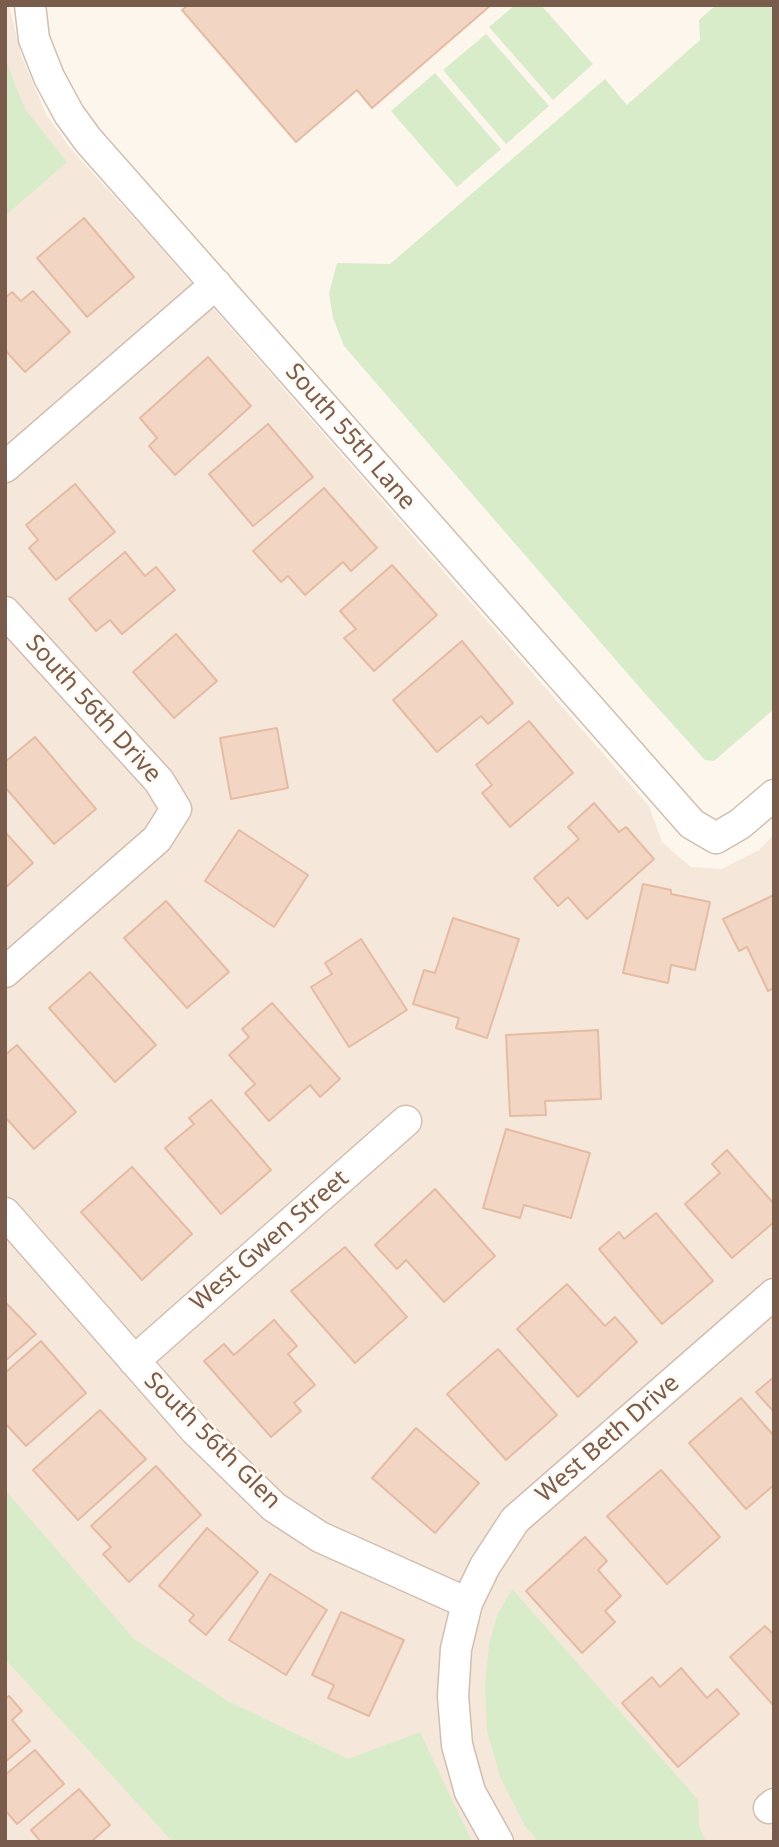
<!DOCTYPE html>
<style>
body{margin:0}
#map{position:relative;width:779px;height:1847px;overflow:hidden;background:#fdf6ec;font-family:"Noto Sans",sans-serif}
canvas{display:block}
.frame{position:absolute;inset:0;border:7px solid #7a5c4d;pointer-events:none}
</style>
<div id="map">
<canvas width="779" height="1847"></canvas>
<div class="frame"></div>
</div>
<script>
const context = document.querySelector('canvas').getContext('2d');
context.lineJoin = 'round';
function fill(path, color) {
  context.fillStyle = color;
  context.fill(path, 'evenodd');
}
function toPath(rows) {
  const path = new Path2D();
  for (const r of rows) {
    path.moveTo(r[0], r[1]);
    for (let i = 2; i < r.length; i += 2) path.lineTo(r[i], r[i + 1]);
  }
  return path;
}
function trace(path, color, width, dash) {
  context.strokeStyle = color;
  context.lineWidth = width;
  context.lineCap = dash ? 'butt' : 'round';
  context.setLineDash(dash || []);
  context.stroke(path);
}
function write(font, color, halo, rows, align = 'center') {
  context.font = font + ' "Noto Sans",sans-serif';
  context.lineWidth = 5;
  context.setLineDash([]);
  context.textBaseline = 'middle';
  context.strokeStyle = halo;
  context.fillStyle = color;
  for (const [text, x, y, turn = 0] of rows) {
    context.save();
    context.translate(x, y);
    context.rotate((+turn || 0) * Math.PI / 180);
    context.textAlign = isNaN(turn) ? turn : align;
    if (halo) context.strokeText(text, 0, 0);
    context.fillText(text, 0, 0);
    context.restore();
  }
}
fill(toPath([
 [5,5,9,5,21,55,46,114,70,148,144,229,649,806,662,842,691,867,722,869,759,850,774,834,774,1842,5,1842]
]), '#f5e8da');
fill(toPath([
 [515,5,541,5,593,64,553,100,489,27],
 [716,5,774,5,774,709,714,761,705,760,647,696,344,346,333,318,329,293,337,263,390,264,605,79,627,105,700,40,699,20],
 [486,34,549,106,506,144,443,70],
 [5,58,25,109,67,162,5,216],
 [435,73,501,149,457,187,391,111],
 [5,1490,134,1639,226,1700,348,1759,420,1732,472,1842,173,1842,5,1659],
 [512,1589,698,1800,699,1825,706,1842,539,1842,525,1826,501,1779,487,1731,485,1686,489,1644,497,1616]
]), '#d8ecc9');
const building = toPath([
 [188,5,491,5,372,108,357,90,296,142,182,10,188,5],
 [84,218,134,277,87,317,37,258,84,218],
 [33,291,70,332,25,372,5,350,5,298,12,292,21,301,33,291],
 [208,357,251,406,175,475,149,446,157,438,140,418,208,357],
 [268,424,313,477,253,526,209,474,268,424],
 [75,484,115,532,56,580,29,548,38,540,26,525,75,484],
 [324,488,377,548,351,571,343,562,305,595,288,576,281,582,253,551,324,488],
 [125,552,145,576,156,567,175,590,122,634,110,620,96,631,69,599,125,552],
 [392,565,437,615,374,671,344,638,356,629,340,611,392,565],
 [176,634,217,681,174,718,133,672,176,634],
 [462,641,513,703,488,724,481,716,437,752,393,700,462,641],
 [529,721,573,773,510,827,482,793,492,785,476,765,529,721],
 [277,728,288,788,231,799,220,738,277,728],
 [35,737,96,809,54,844,5,787,5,762,35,737],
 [594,803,619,832,626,827,654,859,587,919,568,897,558,906,534,878,579,839,568,827,594,803],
 [239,830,308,875,274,927,205,881,239,830],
 [5,832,33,863,5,888,5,832],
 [643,884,671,890,671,894,710,902,695,970,671,965,668,983,623,973,643,884],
 [774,895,774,988,768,991,747,947,739,951,723,919,774,895],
 [166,901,229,972,187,1008,124,938,166,901],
 [453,918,519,939,487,1038,456,1028,459,1018,413,1004,424,970,435,973,453,918],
 [361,939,407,1010,349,1047,311,987,332,974,325,963,361,939],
 [90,972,156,1045,115,1082,49,1008,90,972],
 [272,1003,340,1079,320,1097,310,1085,269,1121,245,1093,255,1084,229,1055,249,1037,242,1029,272,1003],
 [598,1030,601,1099,545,1101,546,1115,510,1116,506,1035,598,1030],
 [17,1045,76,1112,34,1149,5,1117,5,1055,17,1045],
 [211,1100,271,1170,221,1214,165,1148,194,1124,189,1118,211,1100],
 [506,1129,590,1153,571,1218,524,1205,520,1218,483,1208,506,1129],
 [727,1150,774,1204,774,1222,732,1258,685,1204,720,1173,712,1164,727,1150],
 [132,1167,192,1234,142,1280,81,1212,132,1167],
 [435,1189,495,1256,444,1302,406,1260,397,1269,375,1245,435,1189],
 [656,1213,713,1281,662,1324,599,1249,619,1232,624,1239,656,1213],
 [345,1247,407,1317,355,1363,291,1291,345,1247],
 [567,1284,605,1326,615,1317,637,1342,578,1397,517,1329,567,1284],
 [5,1302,36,1334,5,1361,5,1302],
 [274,1320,297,1346,288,1354,315,1385,294,1403,301,1411,271,1437,204,1361,224,1344,234,1355,274,1320],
 [41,1341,86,1393,26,1446,5,1423,5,1373,41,1341],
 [498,1349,557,1415,506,1460,447,1394,498,1349],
 [774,1377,774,1412,756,1392,774,1377],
 [741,1398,774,1436,774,1485,746,1509,689,1443,741,1398],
 [100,1410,146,1459,78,1520,33,1470,100,1410],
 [416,1428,479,1483,435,1533,372,1478,416,1428],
 [156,1466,201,1515,129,1582,103,1554,111,1547,91,1526,156,1466],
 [661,1470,720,1537,667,1584,607,1516,661,1470],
 [207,1528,258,1572,206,1635,189,1621,194,1615,159,1586,207,1528],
 [585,1537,607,1561,598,1570,621,1596,605,1611,615,1622,582,1653,526,1591,585,1537],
 [270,1574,327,1610,286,1675,229,1640,270,1574],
 [341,1612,404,1640,369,1716,328,1698,334,1685,312,1675,341,1612],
 [765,1626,774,1635,774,1706,730,1657,765,1626],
 [681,1668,707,1698,717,1689,739,1714,678,1767,622,1703,652,1677,660,1687,681,1668],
 [9,1696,22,1711,12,1720,30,1741,5,1762,5,1699,9,1696],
 [35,1750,64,1784,17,1824,5,1810,5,1775,35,1750],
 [79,1789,110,1825,91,1842,41,1842,31,1830,79,1789]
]);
fill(building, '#f3d5c3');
trace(building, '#e6bba3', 2);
const street = toPath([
 [30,5,34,39,49,77,69,114,88,140,692,824,716,838,740,824,774,795],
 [5,467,216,284],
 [5,612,159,781,176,809,157,839,5,972],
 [5,1213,195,1430,274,1507,320,1537,467,1603],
 [134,1361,406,1121],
 [769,1808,774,1804],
 [498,1842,470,1792,457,1745,453,1696,456,1649,467,1603,485,1566,515,1520,774,1294]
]);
trace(street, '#d1beb0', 33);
trace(street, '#fff', 30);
write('24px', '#7a5c4d', '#fffaf3', [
 ["South 55th Lane",350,437,49],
 ["South 56th Drive",93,709,48],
 ["West Gwen Street",270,1241,-41],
 ["West Beth Drive",608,1439,-41],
 ["South 56th Glen",212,1441,45]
]);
</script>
